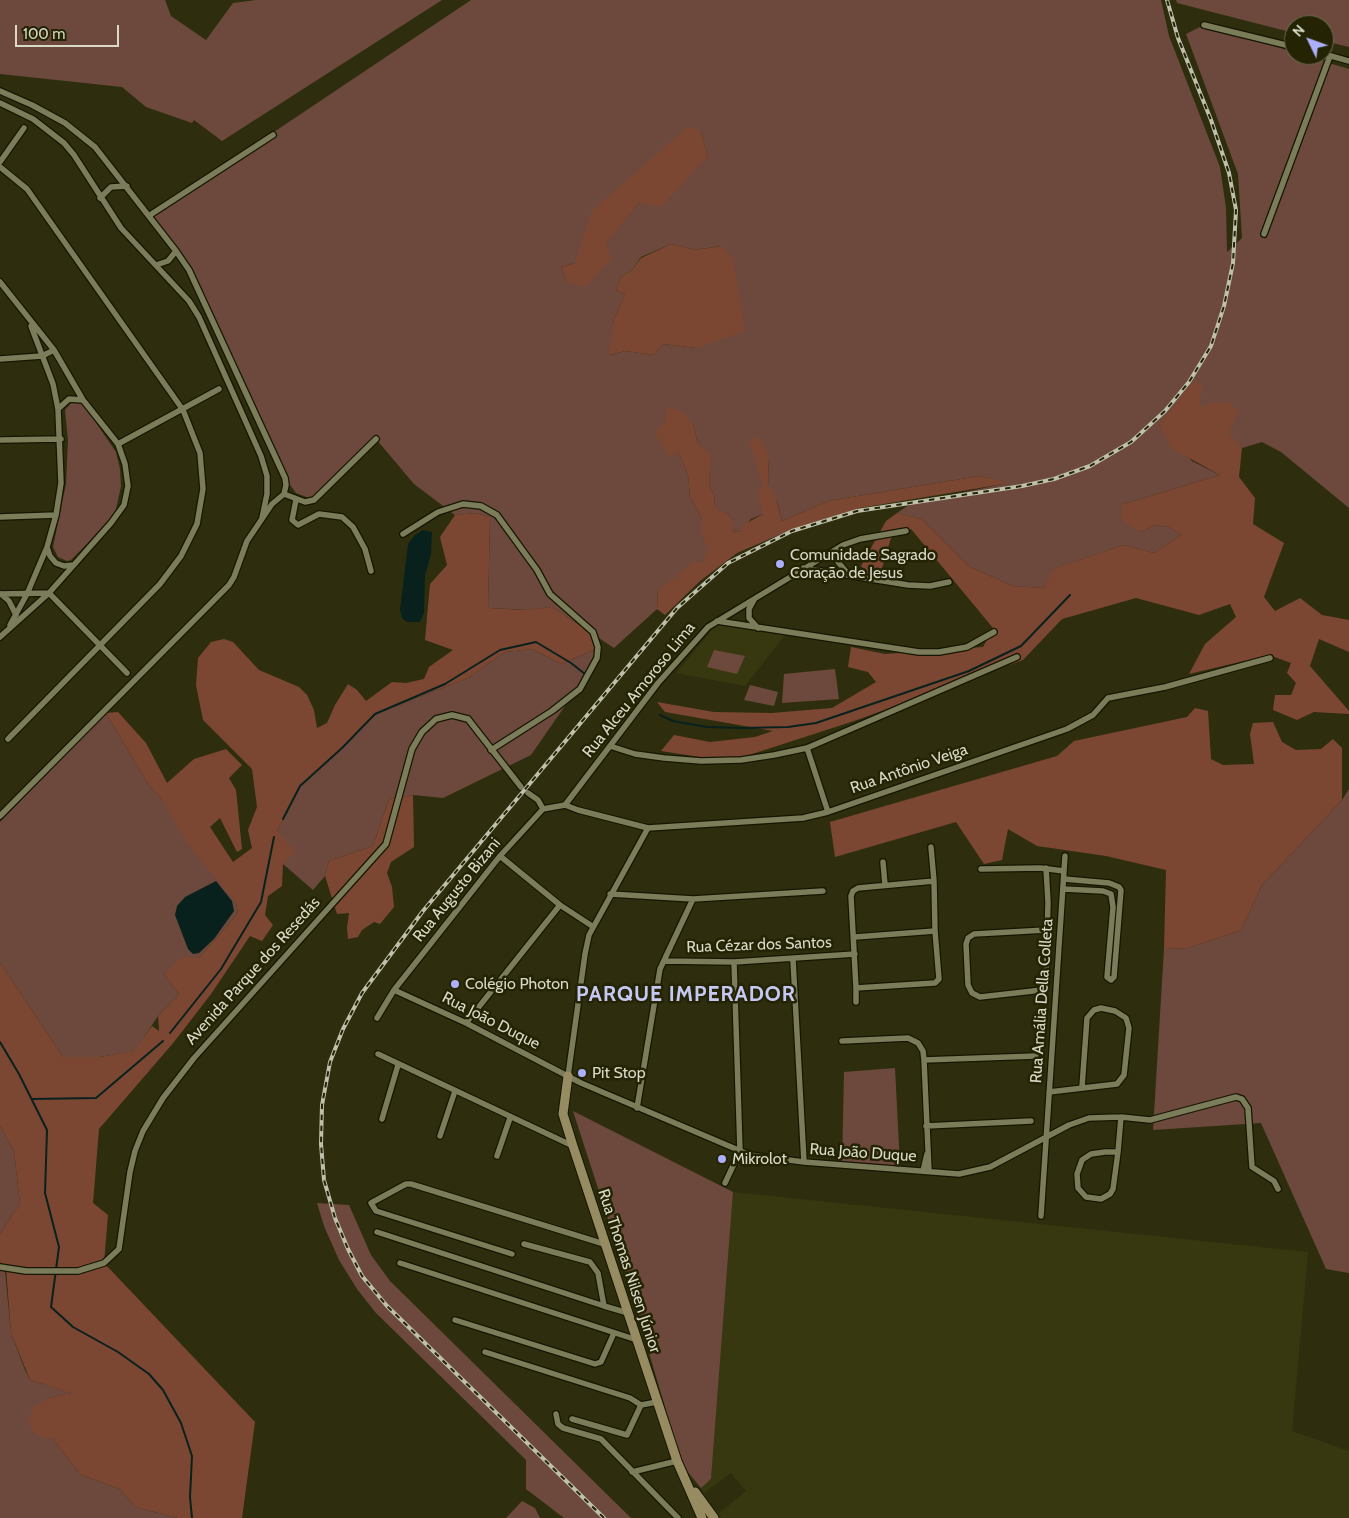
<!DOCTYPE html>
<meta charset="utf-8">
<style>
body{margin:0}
#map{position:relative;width:1349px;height:1518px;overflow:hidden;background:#2e2e0e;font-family:Cabin,sans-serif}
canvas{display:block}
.north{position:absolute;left:1284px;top:15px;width:50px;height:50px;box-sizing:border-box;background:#242404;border:1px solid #6c6c52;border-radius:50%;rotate:312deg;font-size:14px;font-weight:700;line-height:20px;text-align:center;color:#d8d9c7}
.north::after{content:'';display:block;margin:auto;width:18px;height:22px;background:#acaffb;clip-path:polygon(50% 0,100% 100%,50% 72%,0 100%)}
.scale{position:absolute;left:15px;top:25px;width:104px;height:22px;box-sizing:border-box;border:2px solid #d8d9c7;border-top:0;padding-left:6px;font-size:15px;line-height:18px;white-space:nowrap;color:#d8d9c7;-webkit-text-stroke:4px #242404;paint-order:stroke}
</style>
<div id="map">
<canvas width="1349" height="1518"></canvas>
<div class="north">N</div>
<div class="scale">100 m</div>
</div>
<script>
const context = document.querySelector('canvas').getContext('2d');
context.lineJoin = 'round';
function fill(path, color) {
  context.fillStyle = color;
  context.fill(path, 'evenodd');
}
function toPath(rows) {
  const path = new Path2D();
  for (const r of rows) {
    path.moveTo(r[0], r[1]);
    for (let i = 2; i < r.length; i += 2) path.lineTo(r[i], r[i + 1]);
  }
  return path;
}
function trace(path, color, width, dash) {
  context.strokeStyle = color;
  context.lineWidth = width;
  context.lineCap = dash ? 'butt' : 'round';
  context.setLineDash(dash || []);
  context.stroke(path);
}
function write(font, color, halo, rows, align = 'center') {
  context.font = font + ' Cabin,sans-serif';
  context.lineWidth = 5;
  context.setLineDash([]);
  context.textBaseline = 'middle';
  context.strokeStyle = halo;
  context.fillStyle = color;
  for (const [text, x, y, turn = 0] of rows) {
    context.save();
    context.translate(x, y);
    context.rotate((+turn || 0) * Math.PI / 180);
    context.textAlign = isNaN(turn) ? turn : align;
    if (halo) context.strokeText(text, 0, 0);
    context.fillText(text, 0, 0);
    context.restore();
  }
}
fill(toPath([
 [716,625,785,635,745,686,676,673],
 [733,1192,1308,1252,1292,1431,1349,1451,1349,1518,721,1518,718,1514,746,1491,731,1473,704,1493,701,1488,711,1479]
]), '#37380f');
fill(toPath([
 [0,0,165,0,171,16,206,40,233,3,256,0,442,0,222,141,194,120,192,123,146,107,122,87,0,74],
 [471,0,1161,0,1169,36,1220,167,1226,208,1227,252,1242,238,1238,174,1186,34,1204,25,1294,52,1294,55,1302,55,1349,69,1349,508,1281,452,1262,442,1242,448,1199,408,1171,410,1159,425,1192,461,1220,475,1124,504,1141,532,1155,525,1169,527,1181,535,1154,553,1123,545,1054,569,1044,588,1013,586,970,567,922,519,897,513,910,504,1007,483,979,476,828,501,782,521,777,502,768,485,769,456,763,486,763,514,751,519,740,532,732,531,733,520,727,513,715,509,714,495,709,484,710,455,698,444,693,424,670,458,678,450,688,475,690,497,702,518,702,536,709,550,701,563,658,591,657,609,614,648,552,607,528,610,488,608,490,517,475,513,455,515,414,484,376,439,314,500,296,493,285,478,189,270,150,215],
 [701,131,708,158,639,203,605,243,567,282,561,267,575,263],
 [671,244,695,250,720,246,696,348,663,344,654,355,625,351,610,355,614,319,625,295,616,290,621,277,632,270,641,257],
 [1176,0,1349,0,1349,47,1324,41,1324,25,1294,25,1294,33,1177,3],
 [79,402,84,405,116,452,120,469,121,486,116,509,108,523,71,560,67,561,58,557,53,547,66,484,68,440,65,410,71,403],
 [532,649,561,664,596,649,592,667,531,755,443,798,413,795,389,799,373,846,329,861,325,876,313,890,283,864,277,831,300,786,342,748,375,714,468,678,505,652],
 [714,650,745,656,737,674,707,667],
 [835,669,839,699,782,703,784,674],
 [750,685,778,692,774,706,744,700],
 [106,713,148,784,161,798,236,903,238,913,199,958,164,974,179,994,158,1016,135,1051,99,1057,63,1057,0,963,0,822],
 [1349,789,1349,1273,1326,1269,1261,1123,1153,1130,1164,949,1188,948,1241,930,1262,885,1342,800],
 [895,1068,900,1165,842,1165,844,1072],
 [573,1111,733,1192,711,1479,701,1488,682,1465,628,1281],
 [0,1126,14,1151,20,1203,0,1234],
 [317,1203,349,1205,371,1255,390,1281,631,1518,564,1518,526,1489,526,1460,376,1313,357,1289,339,1260,324,1226],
 [0,1270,5,1271,11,1333,25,1370,30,1380,72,1393,49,1398,53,1439,81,1475,120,1489,135,1507,178,1518,0,1518],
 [522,1501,535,1508,540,1518,506,1518]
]), '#6c493c');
fill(toPath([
 [688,127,701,131,708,158,699,165,662,206,639,203,606,243,611,258,586,287,567,282,561,267,575,263,592,211],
 [671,244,695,250,721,246,733,259,745,331,696,348,663,344,654,355,625,351,609,355,614,319,625,295,616,290,621,277,632,270,641,258],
 [1195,380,1202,386,1199,408,1211,403,1229,402,1238,411,1229,433,1242,448,1239,477,1255,498,1253,524,1284,543,1264,597,1275,611,1300,598,1322,615,1349,620,1349,652,1319,639,1310,666,1349,711,1349,714,1314,712,1297,720,1273,710,1275,695,1291,695,1296,683,1287,673,1291,663,1269,655,1189,674,1205,644,1236,617,1230,604,1199,615,1136,598,1062,619,1023,660,854,721,743,757,700,757,661,751,674,735,710,742,755,737,773,731,665,712,657,702,714,712,772,713,832,708,876,682,868,672,848,667,851,647,885,654,983,647,993,628,911,529,891,538,880,575,866,574,861,566,886,521,897,513,922,519,970,567,1013,586,1044,588,1053,569,1123,545,1154,553,1181,535,1169,527,1155,525,1141,532,1125,523,1120,515,1124,504,1220,475,1171,448,1159,424],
 [668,407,683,412,693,424,698,444,711,455,709,484,714,495,715,508,727,513,734,521,732,531,740,532,743,525,763,514,759,499,759,489,763,486,750,444,753,439,760,437,769,456,768,485,774,492,782,521,828,501,979,476,1009,483,860,508,795,528,737,553,700,581,665,615,657,609,658,591,695,561,701,563,708,550,702,536,702,518,690,497,688,475,678,451,670,458,654,432,664,424],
 [475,513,490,517,488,608,524,610,552,607,594,635,596,649,561,664,532,649,505,652,468,678,375,714,342,748,300,786,277,831,295,852,283,864,282,886,268,896,265,915,273,925,262,941,250,936,211,994,174,1042,99,1129,93,1203,108,1215,104,1263,255,1422,242,1518,178,1518,135,1507,120,1489,81,1475,53,1439,36,1435,28,1422,33,1407,49,1398,71,1393,30,1380,11,1333,6,1268,0,1262,0,1234,20,1203,14,1151,0,1126,0,963,63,1057,99,1057,134,1051,152,1026,159,1031,158,1016,179,994,164,974,182,957,199,958,238,913,236,903,188,844,161,798,148,784,106,713,118,712,146,743,167,783,194,759,226,749,242,765,229,778,236,790,242,849,237,852,220,818,210,827,233,862,252,848,248,830,257,807,252,769,203,720,196,685,198,658,211,642,224,639,233,642,259,670,299,687,307,695,314,710,317,728,327,723,335,705,348,684,357,690,366,701,392,682,406,683,424,679,429,667,453,650,425,640,430,584,447,565,440,537,455,515],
 [1195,708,1208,711,1211,759,1223,765,1254,764,1250,734,1253,723,1273,722,1282,742,1296,750,1321,749,1333,739,1342,748,1342,800,1262,885,1241,930,1188,948,1164,949,1166,870,1106,856,1037,846,1008,829,1002,860,984,864,956,822,835,857,830,822,1057,756,1074,741,1187,717],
 [413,795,414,847,391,862,387,873,392,887,394,907,380,924,374,922,362,930,358,937,348,939,347,928,349,913,337,914,325,876,329,861,373,846,389,799]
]), '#7c4732');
fill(toPath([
 [423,530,432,532,431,554,425,576,424,613,420,622,407,622,402,618,400,610,408,544,414,536],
 [216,881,232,901,234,911,214,939,199,953,193,954,188,949,175,915,177,906,185,897]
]), '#09211d');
trace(toPath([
 [660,715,673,721,707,727,743,728,788,727,816,723,969,671,1021,646,1070,595],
 [283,819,300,786,342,748,375,714,445,684,500,650,536,642,571,663,585,674],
 [170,1033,221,969,261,902,274,837],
 [0,1042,19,1074,47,1130,45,1193,59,1247,51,1307,73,1327,118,1352,149,1374,163,1390,181,1423,192,1456,190,1497,192,1518],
 [32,1099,96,1098,163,1041]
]), '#09211d', 2);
const street = toPath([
 [1204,25,1294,47],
 [1324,54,1349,61],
 [0,91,32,105,65,123,95,147,176,251,189,270,285,478,286,485,284,494,272,504,247,541,234,577,229,585,0,816],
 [0,103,33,119,64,143,74,155,121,228,189,301,199,317,261,456,267,476,267,494,262,518],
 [0,162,24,128],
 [0,167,27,189,183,410,200,453,203,489,197,524,181,556,160,584,8,739],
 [100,198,111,187,127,186],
 [150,215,273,135],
 [1264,234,1330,56],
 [156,265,168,261,176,251],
 [0,282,54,350,83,400,118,444,125,464,128,486,124,505,111,523,49,593,0,637],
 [0,359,42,356,54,350],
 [58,409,69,399,83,400],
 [0,440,61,439],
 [118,444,219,389],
 [284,494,305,502,314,500,376,439],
 [296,500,292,520,298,525,319,514,342,517,353,527,365,549,371,571],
 [0,517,56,515],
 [403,534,438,512,463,504,481,506,497,515,537,570,550,594,593,632,598,647,597,658,580,689,552,711,491,750],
 [47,547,50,556,56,563,64,566,73,565],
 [839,548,838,562,849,575],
 [803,568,908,585,930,586,949,582],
 [0,594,49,593,127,673],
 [1,594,9,601,16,615],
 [754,600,749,609,749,618,758,628],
 [717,621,919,652,939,652,967,647,994,632],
 [10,625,27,594,47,547,56,515,61,483,58,409,53,384,31,326],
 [610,746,635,754,664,758,701,761,741,760,774,755,807,748,1017,657],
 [807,748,828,812],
 [528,793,538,800,543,809],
 [565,805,658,683,708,627,843,545,860,539,906,531],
 [543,809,565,805,578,810,648,828,803,818,828,812,1067,729,1093,715,1108,698,1165,687,1270,658],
 [931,847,934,881,935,931,939,979,935,983,856,988,851,896,853,891,858,888,934,881],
 [500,856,560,905,592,926],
 [883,862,885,885],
 [981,869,1040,868,1064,871],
 [1063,889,1103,891,1111,894,1113,907,1107,977,1111,980,1114,977,1121,890,1119,887,1109,883,1064,879],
 [610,894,693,899,823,891],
 [1046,930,974,934,968,938,966,944,968,985,972,993,980,997,1042,990,1046,983,1048,902,1046,868],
 [855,937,935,931],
 [793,960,804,1162],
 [664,961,734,962,855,954],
 [394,990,466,1023,581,1083,750,1155,804,1162,959,1174,990,1167,1069,1125,1089,1118,1121,1117,1150,1120,1236,1097,1242,1099,1248,1108,1252,1167,1274,1181,1278,1189],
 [856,1002,856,988],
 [377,1018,394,990,500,856,543,809],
 [466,1023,560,905],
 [842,1041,908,1038,918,1043,923,1051,924,1060,929,1171],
 [378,1054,573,1146],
 [924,1060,1036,1056],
 [568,1076,585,954,589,935,648,828],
 [1049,1092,1117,1084,1124,1075,1129,1028,1126,1018,1115,1011,1101,1008,1094,1010,1087,1018,1082,1087],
 [637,1108,660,969,693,899],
 [382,1119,398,1065],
 [926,1126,1031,1121],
 [440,1136,455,1091],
 [1105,1152,1118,1152,1113,1189,1110,1194,1101,1199,1086,1197,1078,1188,1077,1174,1082,1160,1091,1154,1105,1152],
 [1118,1152,1121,1117],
 [497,1156,510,1118],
 [923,1171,927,1154],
 [725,1183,740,1151,734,962],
 [1041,1216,1065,856],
 [377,1232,604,1306,598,1273,590,1262,524,1244],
 [512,1254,376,1211,371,1203,406,1184,411,1184,604,1244],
 [400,1263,637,1340],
 [0,1267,26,1271,78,1271,104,1263,119,1249,130,1172,135,1151,143,1131,163,1098,194,1058,386,844,412,749,422,732,436,719,452,715,468,719,521,787],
 [604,1306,628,1313],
 [455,1320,595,1364,601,1362,614,1333],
 [485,1352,630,1398,641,1405,657,1402],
 [556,1414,558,1424,563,1428,601,1439,678,1518],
 [572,1419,627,1435,641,1405],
 [632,1472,677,1461]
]);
const secondary = toPath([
 [568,1076,563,1114,573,1146,677,1461,702,1518],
 [695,1492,714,1518]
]);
trace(street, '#161600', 8);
trace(secondary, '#161600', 11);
trace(street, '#7a7c5a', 5.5);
trace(secondary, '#968b61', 9);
const rail = toPath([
 [604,1518,387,1306,362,1276,348,1249,335,1218,324,1180,321,1144,322,1105,330,1062,343,1029,362,993,423,911,677,608,728,563,792,531,857,511,1022,486,1054,479,1090,466,1131,442,1165,411,1189,382,1211,346,1224,306,1233,263,1236,210,1229,173,1211,120,1178,38,1167,0]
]);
trace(rail, '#bfc0ac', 4);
trace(rail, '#242404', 2, [5.5]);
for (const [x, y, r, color] of [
 [780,564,5,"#acaffb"],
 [455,984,5,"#acaffb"],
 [582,1073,5,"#acaffb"],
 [722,1159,5,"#acaffb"]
]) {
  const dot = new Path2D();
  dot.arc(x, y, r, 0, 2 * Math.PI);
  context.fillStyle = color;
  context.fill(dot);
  trace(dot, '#242404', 2);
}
write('16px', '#d8d9c7', '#242404', [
 ["Comunidade Sagrado",790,555],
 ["Coração de Jesus",790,573],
 ["Colégio Photon",465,984],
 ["Pit Stop",592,1073],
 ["Mikrolot",732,1159]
], 'left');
write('16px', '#d8d9c7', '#242404', [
 ["Rua Alceu Amoroso Lima",639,690,-51],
 ["Rua Antônio Veiga",909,769,-19],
 ["Rua Augusto Bizani",457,890,-51],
 ["Rua Cézar dos Santos",759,945,-2],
 ["Avenida Parque dos Resedás",253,971,-48],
 ["Rua Amália Della Colleta",1042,1001,-86],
 ["Rua João Duque",491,1021,27],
 ["Rua João Duque",863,1153,4],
 ["Rua Thomas Nilsen Júnior",629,1271,72]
]);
context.letterSpacing = '1px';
write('bold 21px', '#c5c8f3', '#242404', [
 ["PARQUE IMPERADOR",686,995]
]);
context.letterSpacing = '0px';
</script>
